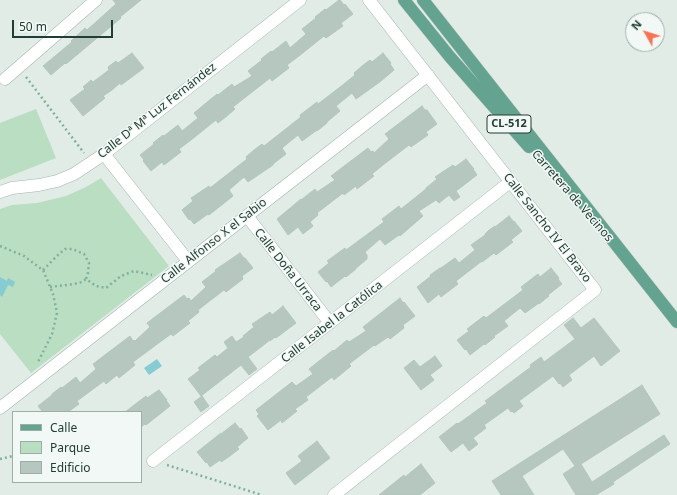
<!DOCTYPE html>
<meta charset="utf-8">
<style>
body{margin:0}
#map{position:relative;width:677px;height:495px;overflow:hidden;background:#e1ece7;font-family:"Noto Sans",sans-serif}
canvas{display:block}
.legend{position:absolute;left:12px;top:411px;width:130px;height:72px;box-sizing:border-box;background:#f2f8f5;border:1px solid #9eada8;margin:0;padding:5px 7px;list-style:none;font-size:12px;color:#213d34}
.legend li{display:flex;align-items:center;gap:8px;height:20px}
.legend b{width:20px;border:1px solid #9eada8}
.north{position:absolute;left:625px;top:12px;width:40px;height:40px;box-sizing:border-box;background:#f2f8f5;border:1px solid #9eada8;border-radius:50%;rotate:309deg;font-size:11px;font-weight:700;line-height:16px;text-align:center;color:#213d34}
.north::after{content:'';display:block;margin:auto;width:14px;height:18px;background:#f67455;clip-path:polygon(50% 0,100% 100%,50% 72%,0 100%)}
.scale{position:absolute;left:12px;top:20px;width:101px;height:18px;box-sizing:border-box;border:2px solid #213d34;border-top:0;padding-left:5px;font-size:12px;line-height:14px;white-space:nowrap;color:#213d34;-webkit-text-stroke:3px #f2f8f5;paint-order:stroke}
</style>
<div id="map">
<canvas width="677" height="495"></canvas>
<ul class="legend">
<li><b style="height:5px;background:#64a38f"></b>Calle</li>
<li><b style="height:11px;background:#b9dec1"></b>Parque</li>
<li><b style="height:11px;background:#b6c7bf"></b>Edificio</li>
</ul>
<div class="north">N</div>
<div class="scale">50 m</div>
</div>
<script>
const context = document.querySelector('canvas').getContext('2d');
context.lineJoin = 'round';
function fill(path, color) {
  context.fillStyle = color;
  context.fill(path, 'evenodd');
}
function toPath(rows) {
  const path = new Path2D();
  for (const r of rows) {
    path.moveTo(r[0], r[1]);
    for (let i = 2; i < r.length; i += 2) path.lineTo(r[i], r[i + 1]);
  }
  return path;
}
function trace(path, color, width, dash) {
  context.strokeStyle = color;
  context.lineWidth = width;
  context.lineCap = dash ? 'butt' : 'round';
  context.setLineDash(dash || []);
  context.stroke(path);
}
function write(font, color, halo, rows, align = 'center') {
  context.font = font + ' "Noto Sans",sans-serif';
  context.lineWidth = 3;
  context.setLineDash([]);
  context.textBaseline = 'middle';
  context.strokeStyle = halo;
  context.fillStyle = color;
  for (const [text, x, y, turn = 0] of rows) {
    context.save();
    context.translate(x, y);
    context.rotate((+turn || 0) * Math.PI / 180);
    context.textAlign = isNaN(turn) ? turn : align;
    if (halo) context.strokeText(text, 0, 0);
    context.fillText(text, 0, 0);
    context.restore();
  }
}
fill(toPath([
 [36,109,56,158,0,180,0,123],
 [101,178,169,266,31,373,0,334,0,209,12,205,37,203,66,196,86,187]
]), '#b9dec1');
fill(toPath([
 [0,277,7,281,8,278,15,282,13,287,8,285,2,297,0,295],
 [157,359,162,366,149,375,144,368]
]), '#87cbd3');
const building = toPath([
 [113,0,141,0,120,17,121,18,66,64,65,63,51,75,43,66,72,42,71,41,85,28,87,30,116,4,113,0],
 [339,0,340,0,344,5,345,4,353,14,341,23,343,26,326,38,324,36,299,56,287,65,289,68,272,81,270,78,233,107,235,109,227,116,218,123,216,120,191,140,179,149,181,152,164,165,162,162,151,171,143,161,144,160,140,155,154,144,153,143,163,135,164,136,178,125,182,131,198,118,194,113,217,94,218,95,232,84,234,87,252,76,248,71,262,60,261,59,271,51,272,52,286,41,290,48,306,34,302,29,316,18,315,17,325,9,326,10,339,0],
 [132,53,144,68,121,85,120,83,112,90,103,96,105,98,83,116,70,100,85,89,83,87,91,80,93,82,109,70,108,67,116,61,118,63,132,53],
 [383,53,391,63,390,64,394,70,381,81,356,99,352,93,336,106,340,111,327,122,327,123,317,131,317,130,302,141,298,135,282,148,286,154,273,164,273,165,248,182,244,177,229,190,233,196,209,215,208,214,194,224,190,219,189,220,182,210,193,201,191,198,209,186,210,188,247,159,246,157,254,150,262,144,264,146,301,117,300,115,317,102,318,104,344,84,355,75,354,73,362,66,370,60,372,62,383,53],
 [422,106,425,110,427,110,437,124,426,132,428,135,411,147,409,145,383,165,372,174,374,176,357,189,356,186,344,195,343,193,317,213,318,215,310,222,313,226,303,234,298,227,288,235,277,219,301,199,301,200,315,189,317,192,335,180,331,176,368,148,371,152,373,151,374,153,389,139,385,134,422,106],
 [466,159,474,169,473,169,477,175,456,191,460,197,454,201,449,195,439,203,436,200,419,211,423,216,400,236,399,235,385,245,380,239,365,252,367,255,367,259,355,269,356,269,346,277,345,276,331,287,327,281,326,282,318,272,329,263,327,261,345,248,346,250,384,222,382,219,399,206,401,209,426,189,426,188,437,179,435,177,453,165,455,167,466,159],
 [509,216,514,222,514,221,522,231,511,240,513,242,496,255,494,253,482,262,482,261,456,281,458,284,441,297,439,294,428,303,417,287,431,276,430,275,440,268,441,268,455,258,459,263,475,250,471,245,485,235,485,234,489,230,495,226,495,227,509,216],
 [240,253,244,258,245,258,253,268,242,276,243,279,226,292,224,290,198,310,199,312,188,321,190,323,173,336,171,334,160,342,133,362,135,365,119,378,117,375,106,384,104,381,77,401,79,404,68,412,43,412,38,406,52,395,52,394,61,387,62,388,76,377,80,383,96,369,93,364,130,336,133,341,134,340,135,341,150,327,147,323,184,295,187,299,189,298,191,301,206,287,202,282,216,271,215,270,240,253],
 [551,268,559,278,558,279,562,284,548,295,549,296,539,304,539,303,525,313,520,308,504,321,508,326,494,336,495,337,485,345,484,344,470,355,466,349,465,350,457,340,469,331,467,329,484,316,486,318,523,290,521,287,538,274,540,277,551,268],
 [400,298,403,303,404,302,415,316,403,325,404,328,390,339,388,337,375,346,374,345,349,364,351,366,334,380,332,377,306,397,308,400,295,409,297,411,282,423,281,420,268,430,257,416,259,414,256,410,292,382,296,386,313,374,309,369,333,350,334,351,347,340,349,342,366,331,363,327,400,298],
 [283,306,296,323,276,338,275,337,270,341,270,340,248,357,257,369,249,375,241,365,201,396,188,379,200,370,198,368,215,355,217,357,228,348,224,342,232,336,236,342,244,337,243,336,254,327,252,324,270,312,272,315,283,306],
 [573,318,581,328,594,318,620,351,601,366,594,356,569,375,572,380,563,387,560,383,559,384,553,376,519,401,523,406,514,413,512,411,511,412,508,408,484,425,486,428,473,438,478,444,469,451,463,443,451,452,439,437,457,423,458,424,487,403,485,401,531,367,530,365,541,357,544,362,575,339,564,325,573,318],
 [435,356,442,366,430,375,434,380,421,390,404,368,414,360,420,367,435,356],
 [642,385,660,414,581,464,592,482,664,435,670,444,613,482,614,484,596,495,576,495,563,474,575,466,563,449,522,476,534,495,501,495,492,481,642,385],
 [159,390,167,400,166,400,170,406,146,425,145,424,141,427,141,412,125,412,146,396,147,398,159,390],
 [202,396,209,406,201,412,194,402,202,396],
 [235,423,240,429,241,428,248,438,237,447,239,449,230,456,221,462,220,460,210,467,207,462,206,463,197,452,221,433,221,434,235,423],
 [317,441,330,458,295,485,286,473,302,461,298,456,317,441],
 [421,464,435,483,420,495,379,495,404,475,405,477,421,464]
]);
fill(building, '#b6c7bf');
trace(building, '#b3c6bd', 1);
const minor = toPath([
 [5,79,96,0],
 [104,154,188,261],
 [0,192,12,188,39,185,57,181,74,174,104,154,300,0],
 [247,216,330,323],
 [0,408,428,75],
 [153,461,510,182],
 [334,495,595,290,369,0]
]);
const primary = toPath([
 [404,0,450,57,529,147],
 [423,0,677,322]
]);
trace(minor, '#a4b4ae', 13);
trace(primary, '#c1c9c6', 13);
trace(toPath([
 [26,77,84,153],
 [0,246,24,256,40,268,43,270,53,294,57,313,52,334,38,362],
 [43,270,59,254,65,249,72,249,77,251,84,254,89,263,88,273,86,279,96,286,106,288,121,276,134,271,152,275],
 [50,287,74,284,82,282,86,279],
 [0,459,13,456],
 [167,465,262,495]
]), '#80b19f', 2.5, [2, 3]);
trace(minor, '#fff', 12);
trace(primary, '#64a38f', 12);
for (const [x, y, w] of [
 [509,124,44]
]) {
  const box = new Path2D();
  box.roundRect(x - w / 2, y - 9, w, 18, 3);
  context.fillStyle = '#f2f8f5';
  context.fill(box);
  trace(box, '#213d34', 1);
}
write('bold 11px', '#213d34', null, [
 ["CL-512",509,124]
]);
write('12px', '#213d34', '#f2f8f5', [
 ["Calle Dª Mª Luz Fernández",157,111,-38],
 ["Carretera de Vecinos",572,196,49],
 ["Calle Sancho IV El Bravo",547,228,52],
 ["Calle Alfonso X el Sabio",214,241,-38],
 ["Calle Doña Urraca",288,270,52],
 ["Calle Isabel la Católica",332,322,-38]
]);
</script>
